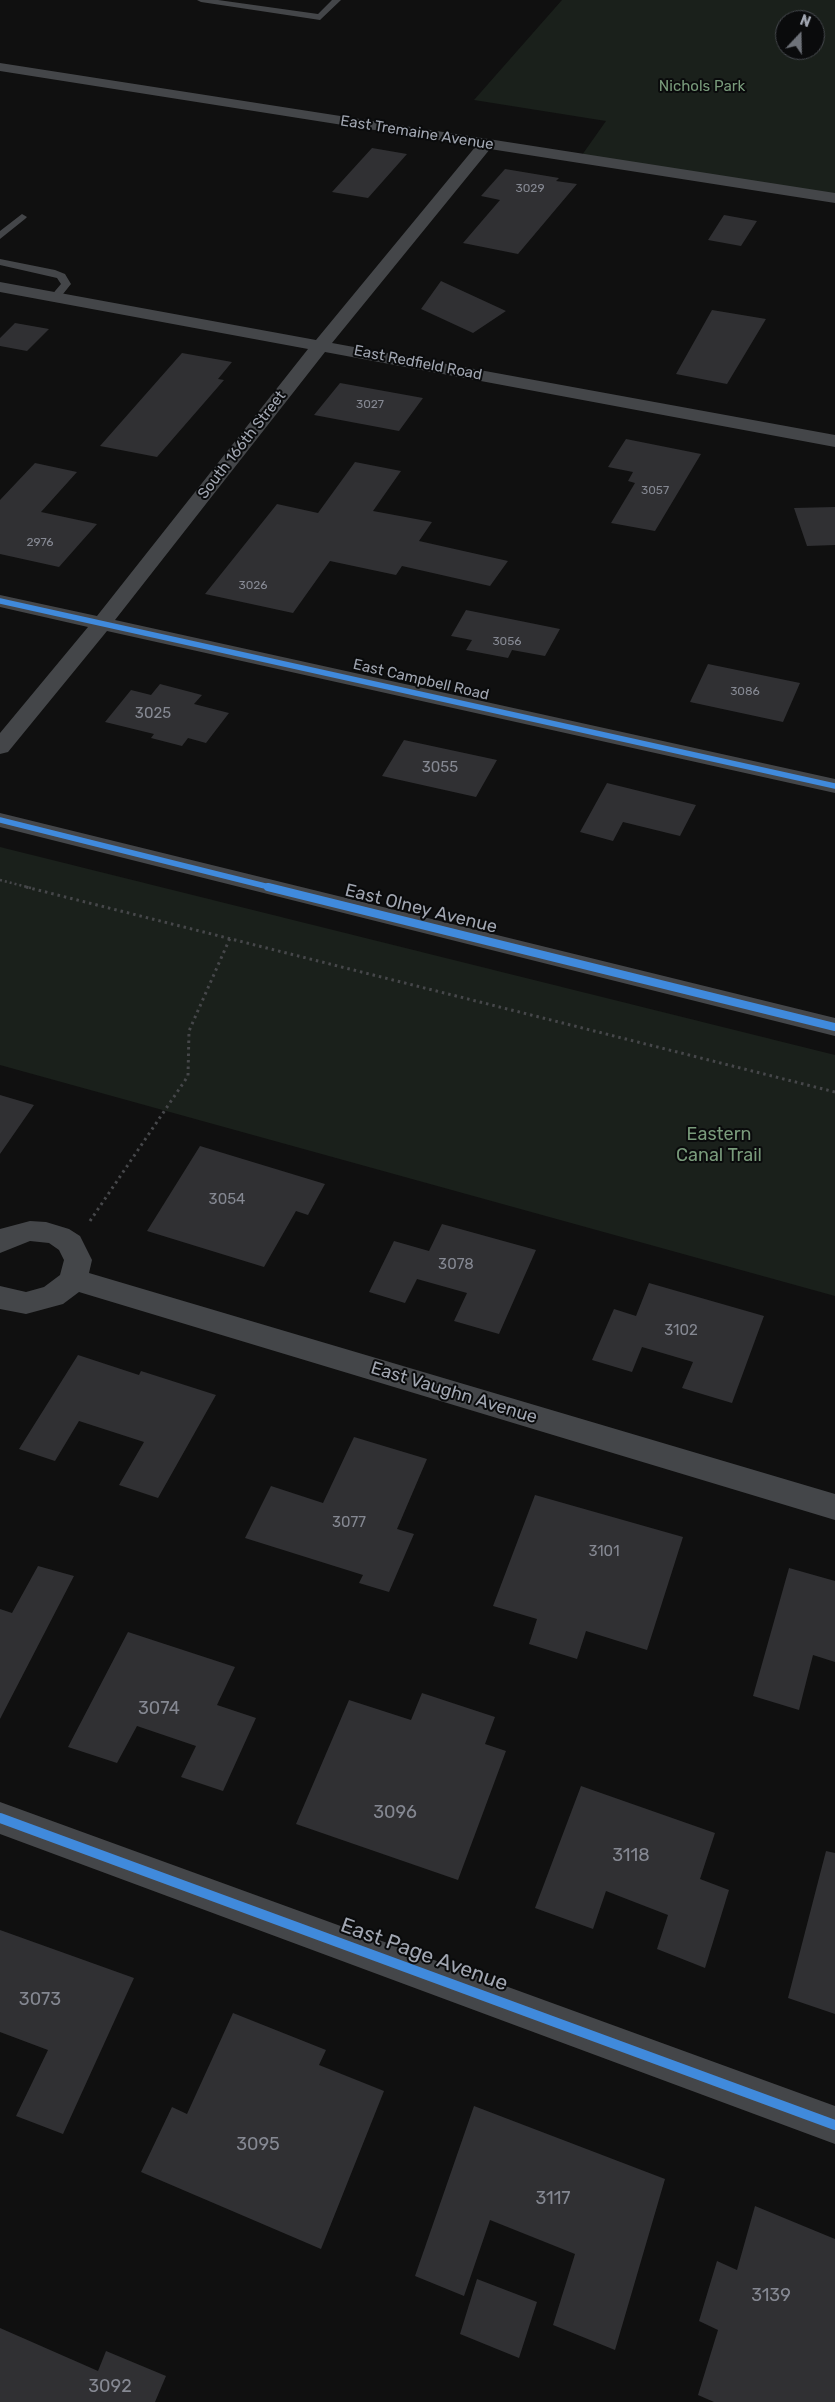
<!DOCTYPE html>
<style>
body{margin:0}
#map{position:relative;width:835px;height:2402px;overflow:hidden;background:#101010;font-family:Rubik,sans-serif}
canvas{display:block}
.north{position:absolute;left:775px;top:10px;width:50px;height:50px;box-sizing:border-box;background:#0a0b0c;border:1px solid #46494e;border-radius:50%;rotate:21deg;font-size:14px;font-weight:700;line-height:20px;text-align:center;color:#a1a6b1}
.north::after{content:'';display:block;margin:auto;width:18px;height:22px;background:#6e7279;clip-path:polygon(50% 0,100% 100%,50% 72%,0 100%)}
</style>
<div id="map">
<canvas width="835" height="2402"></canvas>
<div class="north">N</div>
</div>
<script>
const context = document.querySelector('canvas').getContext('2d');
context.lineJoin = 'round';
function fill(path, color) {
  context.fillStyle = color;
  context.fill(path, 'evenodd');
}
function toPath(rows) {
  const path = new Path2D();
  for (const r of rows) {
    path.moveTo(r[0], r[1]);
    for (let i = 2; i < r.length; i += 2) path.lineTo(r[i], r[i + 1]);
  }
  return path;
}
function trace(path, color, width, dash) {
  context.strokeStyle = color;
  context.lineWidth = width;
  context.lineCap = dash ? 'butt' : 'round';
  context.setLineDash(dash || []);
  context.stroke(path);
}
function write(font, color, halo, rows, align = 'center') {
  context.font = font + ' Rubik,sans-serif';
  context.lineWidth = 4;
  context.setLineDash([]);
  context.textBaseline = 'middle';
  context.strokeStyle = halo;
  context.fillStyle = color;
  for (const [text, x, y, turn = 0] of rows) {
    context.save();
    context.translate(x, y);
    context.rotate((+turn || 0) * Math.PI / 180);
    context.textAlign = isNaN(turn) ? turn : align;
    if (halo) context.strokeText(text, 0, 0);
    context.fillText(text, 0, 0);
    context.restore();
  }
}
fill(toPath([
 [562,0,835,0,835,198,582,155,606,121,474,100],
 [785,20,815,20,815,50,785,50],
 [0,847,835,1055,835,1296,0,1065]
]), '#1a201b');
fill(toPath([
 [372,148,407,154,368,198,332,192],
 [505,169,559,178,556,181,577,184,518,254,463,243,500,200,481,196],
 [724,215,757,221,741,246,708,240],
 [441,281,506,311,473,333,421,309],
 [712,310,766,319,727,384,676,374],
 [15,323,49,329,27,351,0,346,0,338],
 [182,353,232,362,218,379,224,380,157,457,100,446],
 [340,383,423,398,399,431,314,415],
 [626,439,701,454,655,531,611,523,635,483,628,481,633,472,608,467],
 [355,462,401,471,373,511,432,522,419,541,508,561,490,586,402,566,396,575,330,561,293,613,205,594,277,504,318,513],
 [35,463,77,472,41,512,97,524,59,567,0,554,0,500],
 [835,507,835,545,807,546,794,508],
 [466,610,560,629,545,656,512,650,508,658,466,650,472,640,451,636],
 [708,664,800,683,783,722,690,702],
 [160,684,202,695,194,704,229,713,206,743,188,738,182,746,151,738,154,734,105,722,131,690,151,695],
 [404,740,497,760,476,797,382,776],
 [607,783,696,805,680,836,623,822,613,841,580,832],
 [0,1095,34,1105,0,1154],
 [200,1146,325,1184,308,1215,296,1211,264,1267,147,1231],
 [442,1224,536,1250,499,1334,454,1321,467,1293,417,1279,405,1303,369,1292,394,1241,429,1251],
 [649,1283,764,1316,732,1403,682,1388,693,1362,642,1347,632,1372,592,1360,614,1309,636,1316],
 [78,1355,139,1375,141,1371,216,1395,158,1498,119,1485,144,1442,79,1421,55,1461,19,1449],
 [354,1437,427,1459,397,1529,414,1534,389,1592,359,1583,363,1575,245,1538,271,1486,323,1503],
 [535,1495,683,1537,647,1650,586,1631,577,1659,529,1644,537,1619,493,1606],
 [38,1566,74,1576,0,1719,0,1609,12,1613],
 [789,1568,835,1581,835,1662,813,1655,799,1710,753,1696],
 [128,1632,235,1667,217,1705,256,1718,223,1791,181,1777,196,1746,137,1726,117,1763,68,1747],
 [422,1693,495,1717,485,1744,506,1751,458,1880,296,1824,349,1700,411,1720],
 [581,1786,715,1833,700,1879,729,1890,705,1968,657,1949,668,1915,606,1891,593,1929,535,1908],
 [826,1851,835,1853,835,2014,788,1998],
 [0,1930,134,1978,63,2134,16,2116,48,2050,0,2032],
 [233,2013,326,2050,319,2065,384,2091,321,2249,141,2172,172,2107,187,2114],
 [474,2106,665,2179,615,2350,553,2325,575,2254,490,2220,464,2296,415,2276],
 [755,2206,835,2239,835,2402,714,2402,698,2395,718,2330,699,2321,717,2261,737,2270],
 [477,2279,537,2302,519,2358,460,2334],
 [0,2328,98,2371,106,2351,166,2376,155,2402,0,2402]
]), '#303033');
trace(toPath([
 [0,880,31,888]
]), '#46474a', 2.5, [2, 3]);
trace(toPath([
 [26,887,835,1092],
 [90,1221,188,1076,189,1031,230,938]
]), '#46474a', 3, [2.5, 4]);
fill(toPath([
 [197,0,218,0,318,14,332,0,341,0,320,20,201,2,197,0],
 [22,214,27,217,25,219,0,239,0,231,22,214],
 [0,259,55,270,65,274,71,284,59,299,51,299,50,297,61,284,57,278,0,265,0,259]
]), '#444649');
fill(toPath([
 [0,63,835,193,835,203,490,149,332,343,835,435,835,447,325,352,115,620,835,779,835,793,107,631,8,752,0,754,0,733,88,627,0,607,0,595,97,616,308,349,0,292,0,282,316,340,476,146,0,71,0,63],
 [0,813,835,1018,835,1036,0,827,0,813],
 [30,1221,46,1222,69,1229,80,1236,92,1260,89,1273,835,1494,835,1520,79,1292,63,1304,26,1314,0,1309,0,1286,26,1292,44,1287,60,1275,64,1260,59,1250,49,1243,30,1241,0,1253,0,1229,30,1221],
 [0,1802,835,2106,835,2144,0,1834,0,1802]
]), '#444649');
trace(toPath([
 [0,601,835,786],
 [0,820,273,888]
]), '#408adc', 5.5);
trace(toPath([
 [268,887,835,1027]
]), '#408adc', 8);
trace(toPath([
 [0,1818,835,2125]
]), '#408adc', 10);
write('12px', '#858892', null, [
 ["3029",530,189],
 ["3027",370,405],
 ["3057",655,491],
 ["2976",40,543],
 ["3026",253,586],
 ["3056",507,642],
 ["3086",745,692]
]);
write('15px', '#799b7b', '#0a0b0c', [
 ["Nichols Park",702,87]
]);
write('15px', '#a1a6b1', '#0a0b0c', [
 ["East Tremaine Avenue",417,133,9],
 ["East Redfield Road",418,363,11],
 ["South 166th Street",242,445,-52],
 ["East Campbell Road",421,680,13]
]);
write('15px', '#858892', null, [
 ["3025",153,714],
 ["3055",440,768],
 ["3054",227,1200],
 ["3078",456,1265],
 ["3102",681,1331],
 ["3077",349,1523],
 ["3101",604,1552]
]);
write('18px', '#a1a6b1', '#0a0b0c', [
 ["East Olney Avenue",421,909,14],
 ["East Vaughn Avenue",454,1393,17]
]);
write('18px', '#799b7b', '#0a0b0c', [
 ["Eastern",719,1135],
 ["Canal Trail",719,1156]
]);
write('18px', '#858892', null, [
 ["3074",159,1709],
 ["3096",395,1813],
 ["3118",631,1856],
 ["3073",40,2000],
 ["3095",258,2145],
 ["3117",553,2199],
 ["3139",771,2296],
 ["3092",110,2387]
]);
write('21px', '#a1a6b1', '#0a0b0c', [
 ["East Page Avenue",424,1955,20]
]);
</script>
